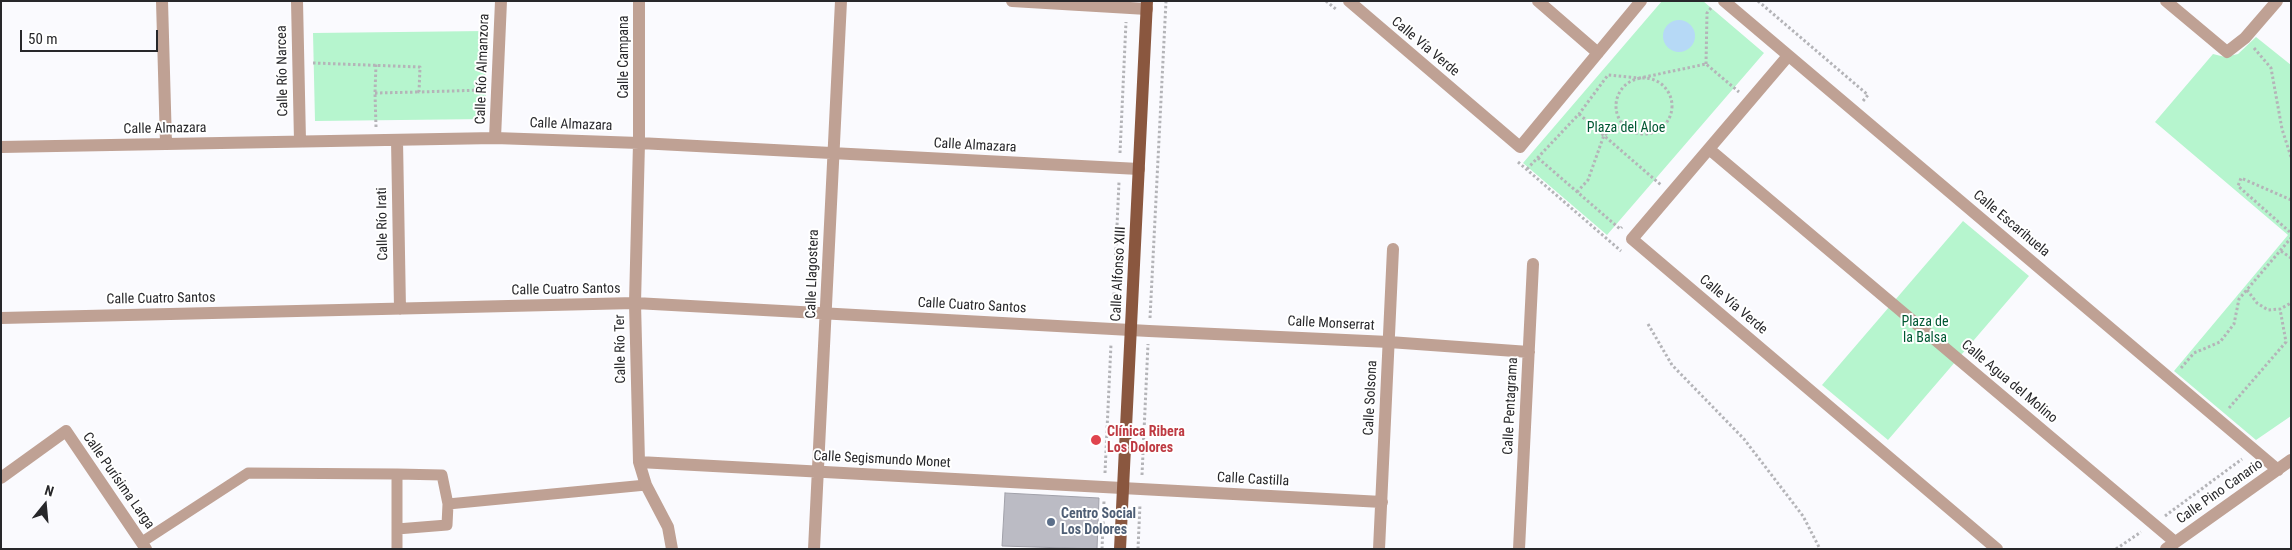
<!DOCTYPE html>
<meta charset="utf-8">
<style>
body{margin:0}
#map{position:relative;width:2292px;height:550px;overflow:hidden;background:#fafafe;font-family:"Roboto Condensed",sans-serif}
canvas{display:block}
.frame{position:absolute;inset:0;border:2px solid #27272a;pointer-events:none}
.north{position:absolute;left:20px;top:480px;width:50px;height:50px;-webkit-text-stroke:4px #fff;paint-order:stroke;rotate:17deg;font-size:14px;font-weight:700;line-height:20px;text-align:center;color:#27272a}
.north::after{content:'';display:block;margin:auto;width:18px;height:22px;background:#27272a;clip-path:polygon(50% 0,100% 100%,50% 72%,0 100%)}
.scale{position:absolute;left:20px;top:30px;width:138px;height:22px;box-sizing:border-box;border:2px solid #27272a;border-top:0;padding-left:6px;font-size:15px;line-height:18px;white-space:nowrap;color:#27272a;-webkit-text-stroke:4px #fff;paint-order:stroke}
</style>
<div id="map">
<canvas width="2292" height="550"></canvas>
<div class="frame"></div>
<div class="north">N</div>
<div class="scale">50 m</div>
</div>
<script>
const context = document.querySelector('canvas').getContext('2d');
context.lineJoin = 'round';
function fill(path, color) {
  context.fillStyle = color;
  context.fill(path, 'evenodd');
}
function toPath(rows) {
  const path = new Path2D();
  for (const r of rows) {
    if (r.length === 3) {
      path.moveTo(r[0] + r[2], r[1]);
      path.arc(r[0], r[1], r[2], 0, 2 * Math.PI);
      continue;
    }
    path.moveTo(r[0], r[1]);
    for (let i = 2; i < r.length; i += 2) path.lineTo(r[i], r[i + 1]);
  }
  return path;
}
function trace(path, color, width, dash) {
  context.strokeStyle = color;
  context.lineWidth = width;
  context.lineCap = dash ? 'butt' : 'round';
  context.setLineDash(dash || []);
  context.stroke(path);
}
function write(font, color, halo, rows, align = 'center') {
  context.font = font + ' "Roboto Condensed",sans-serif';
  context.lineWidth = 4;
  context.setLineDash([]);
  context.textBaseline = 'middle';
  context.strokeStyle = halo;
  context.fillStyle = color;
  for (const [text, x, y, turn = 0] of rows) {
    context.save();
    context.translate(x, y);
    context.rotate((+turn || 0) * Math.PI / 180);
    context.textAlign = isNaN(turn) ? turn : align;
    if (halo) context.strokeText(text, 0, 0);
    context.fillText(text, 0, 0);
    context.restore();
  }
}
fill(toPath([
 [1662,1,1703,1,1764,53,1607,235,1523,163],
 [485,31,486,119,315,121,313,33],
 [2256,37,2291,65,2291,416,2256,440,2174,371,2288,235,2155,122,2213,54,2225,57,2238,54],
 [1963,221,2029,276,1888,440,1822,385]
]), '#b6f5ce');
fill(toPath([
 [1679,36,16]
]), '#b6d9f6');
const building = toPath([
 [1005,493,1099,498,1097,549,1002,546,1005,493]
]);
fill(building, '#bbbbc4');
trace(building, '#a1a1aa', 1);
trace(toPath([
 [1326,1,1337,10],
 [1758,1,1868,95,1863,101],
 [2254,48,2271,68,2282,129,2291,157],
 [313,63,420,67,419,92,483,90],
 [1706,64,1707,13,1711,8],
 [1644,106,28],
 [375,93,419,92],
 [1579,114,1661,185],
 [376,127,375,93,376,64],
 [1120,153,1126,22],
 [1538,158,1620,229,1622,227],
 [1518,162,1621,251],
 [1527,169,1579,114,1608,75,1640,78,1706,64,1739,92],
 [1577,192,1588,180,1604,135,1623,126],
 [2291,200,2241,178,2238,186,2291,233],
 [2281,251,2291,258],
 [2247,290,2257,303,2268,310,2280,309,2291,303],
 [1113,315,1119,182],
 [1150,318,1166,1],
 [1648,324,1672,365,1744,439,1803,516,1820,549],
 [2181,368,2194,353,2220,342,2234,324,2239,299,2291,238],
 [2229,408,2286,342,2280,309],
 [1105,473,1111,344],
 [1142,475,1148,344],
 [2165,516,2242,459],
 [1102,549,1104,501],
 [1138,549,1140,504],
 [2116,549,2141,532]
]), '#b4b4b8', 3, [2.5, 2.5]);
trace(toPath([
 [397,474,442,475,448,504,646,485],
 [397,529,447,525,448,504],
 [142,542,248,473,397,474,397,549]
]), '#bfa194', 11);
trace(toPath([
 [162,1,166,144],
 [297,1,300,141],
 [639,1,639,143,635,303,639,462,646,485,668,527,672,549],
 [1012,1,1147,9],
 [1349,1,1520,147,1641,1],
 [1538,1,1598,53],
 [1724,1,2278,470],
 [2166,1,2227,52,2245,38,2277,1],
 [1788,56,1632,239,1997,549],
 [495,138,501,1],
 [397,140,400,309],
 [1,147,495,138,639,143,1139,169],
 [1709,149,2175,542],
 [1,318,635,303,1149,331,1389,342,1529,352],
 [639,462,1382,502],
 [1,478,66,431,146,549],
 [814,549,841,1],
 [1379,549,1393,249],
 [1519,549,1533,264],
 [2166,549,2291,460]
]), '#bfa194', 12);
trace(toPath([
 [1120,549,1147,1]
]), '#8a573f', 12);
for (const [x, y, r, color] of [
 [1096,440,6,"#e0444e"],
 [1051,522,5,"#5c6f8a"]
]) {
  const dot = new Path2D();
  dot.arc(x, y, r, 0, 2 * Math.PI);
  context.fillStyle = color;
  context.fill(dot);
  trace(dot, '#fff', 2);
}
write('14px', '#27272a', '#fff', [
 ["Calle Vía Verde",1425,47,40],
 ["Calle Campana",624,57,-90],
 ["Calle Río Almanzora",483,69,-88],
 ["Calle Río Narcea",283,71,-91],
 ["Calle Almazara",571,125,2],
 ["Calle Almazara",165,129,-1],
 ["Calle Almazara",975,146,3],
 ["Calle Río Irati",383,224,-91],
 ["Calle Escarihuela",2011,224,40],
 ["Calle Llagostera",813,274,-88],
 ["Calle Alfonso XIII",1119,274,-87],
 ["Calle Cuatro Santos",566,290,-1],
 ["Calle Cuatro Santos",161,299,-1],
 ["Calle Vía Verde",1733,305,40],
 ["Calle Cuatro Santos",972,306,3],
 ["Calle Monserrat",1331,324,3],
 ["Calle Río Ter",621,349,-91],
 ["Calle Agua del Molino",2009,382,40],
 ["Calle Solsona",1371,398,-87],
 ["Calle Pentagrama",1511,406,-87],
 ["Calle Segismundo Monet",882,460,3],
 ["Calle Castilla",1253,480,3],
 ["Calle Purísima Larga",118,481,55],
 ["Calle Pino Canario",2220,492,-35]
]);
write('14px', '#005833', '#fff', [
 ["Plaza del Aloe",1626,128],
 ["Plaza de",1925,322],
 ["la Balsa",1925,338]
]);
write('bold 14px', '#be3a42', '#fff', [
 ["Clínica Ribera",1107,432],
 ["Los Dolores",1107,448]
], 'left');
write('bold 14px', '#4e5e75', '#fff', [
 ["Centro Social",1061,514],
 ["Los Dolores",1061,530]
], 'left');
</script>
